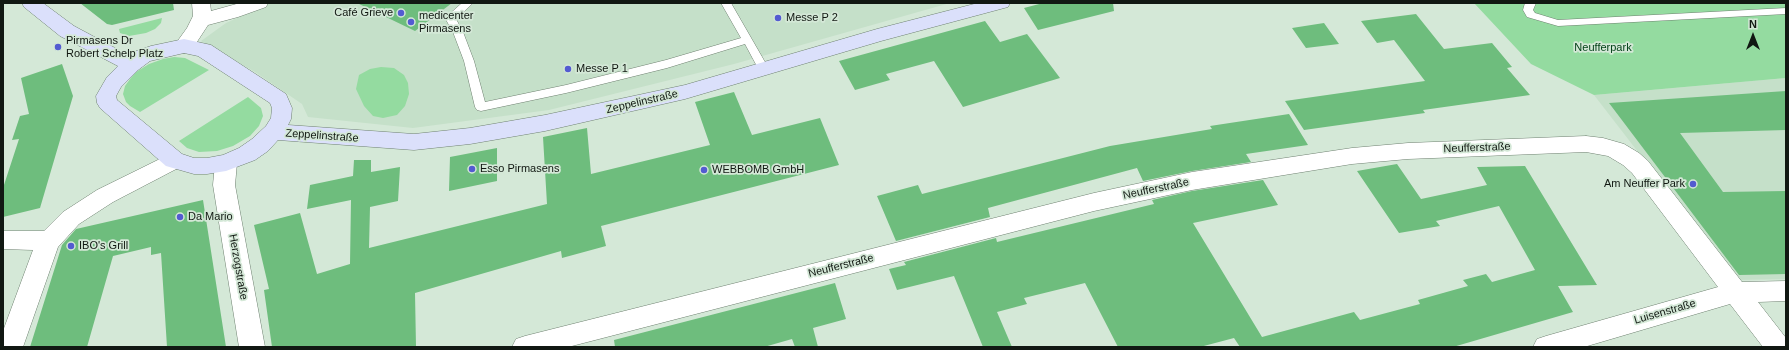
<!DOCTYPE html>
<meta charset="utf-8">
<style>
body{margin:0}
#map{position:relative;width:1789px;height:350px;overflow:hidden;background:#d4e8d7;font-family:Arial,sans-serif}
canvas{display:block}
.frame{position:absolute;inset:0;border:4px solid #111812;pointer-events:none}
.north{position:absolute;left:1733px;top:16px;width:40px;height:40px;-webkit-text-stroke:3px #d4e8d7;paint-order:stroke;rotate:0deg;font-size:11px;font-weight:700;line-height:16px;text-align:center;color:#111812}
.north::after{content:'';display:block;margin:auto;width:14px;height:18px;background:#111812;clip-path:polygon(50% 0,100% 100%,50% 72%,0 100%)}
</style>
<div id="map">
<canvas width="1789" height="350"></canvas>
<div class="frame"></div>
<div class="north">N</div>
</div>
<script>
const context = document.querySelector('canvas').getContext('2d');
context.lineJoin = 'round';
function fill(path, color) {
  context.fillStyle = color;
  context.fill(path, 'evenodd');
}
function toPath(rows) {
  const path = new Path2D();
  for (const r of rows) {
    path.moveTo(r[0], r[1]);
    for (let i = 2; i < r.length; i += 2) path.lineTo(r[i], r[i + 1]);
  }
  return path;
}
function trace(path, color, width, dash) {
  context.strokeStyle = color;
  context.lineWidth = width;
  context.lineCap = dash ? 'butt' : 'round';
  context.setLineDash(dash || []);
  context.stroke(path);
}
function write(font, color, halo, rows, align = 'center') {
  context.font = font + ' Arial,sans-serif';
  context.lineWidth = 3.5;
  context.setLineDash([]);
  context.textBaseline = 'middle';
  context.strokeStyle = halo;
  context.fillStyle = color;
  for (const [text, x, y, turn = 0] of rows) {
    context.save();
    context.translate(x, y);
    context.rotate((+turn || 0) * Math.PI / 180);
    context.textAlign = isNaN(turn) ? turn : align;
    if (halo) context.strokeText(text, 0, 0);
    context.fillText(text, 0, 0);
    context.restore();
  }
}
fill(toPath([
 [270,3,950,3,734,64,549,110,413,128,308,117,302,104,255,72,201,41,226,23],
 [1786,78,1786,279,1737,280,1594,95]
]), '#c5e0c9');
fill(toPath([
 [1474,3,1786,3,1786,78,1594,95,1531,64],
 [162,18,161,23,155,29,146,33,129,36,120,33,119,29],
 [174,57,185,58,209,70,140,112,130,106,126,102,123,94,125,86,130,79,136,72,149,64,163,59],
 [381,67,394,68,404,75,408,83,409,94,405,106,397,115,383,118,373,116,364,106,356,89,359,75,370,69],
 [248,97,261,108,263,116,259,126,250,136,233,146,217,151,199,152,187,148,179,141]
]), '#94dba0');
fill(toPath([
 [80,3,173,3,174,10,112,25,107,24],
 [357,3,452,3,415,31],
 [1043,3,1113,3,1114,11,1038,30,1024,8],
 [1416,14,1444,49,1492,43,1512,67,1507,68,1530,95,1423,110,1425,113,1304,130,1285,101,1425,81,1394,40,1377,43,1361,21],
 [985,21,1000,42,1027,34,1060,78,963,107,934,61,886,74,890,80,855,90,839,61],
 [1324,23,1339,44,1306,48,1292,28],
 [62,64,73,96,40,208,3,217,3,188,19,139,12,140,20,116,29,114,21,78],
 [1786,91,1786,130,1680,133,1723,192,1786,191,1786,274,1739,275,1609,103],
 [734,92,752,135,820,118,839,165,601,226,606,246,562,258,561,251,415,293,416,347,272,347,264,290,269,289,254,225,300,213,317,274,350,264,351,200,307,209,310,185,353,176,354,160,371,160,371,172,400,167,398,201,370,207,369,248,547,204,543,137,587,128,591,174,710,145,695,102],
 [1289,114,1308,145,1246,154,1251,162,1192,171,1143,181,1137,168,988,208,990,217,896,241,877,196,918,185,922,194,1110,146,1212,129,1210,126],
 [497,148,497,181,449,191,450,157],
 [1397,164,1421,199,1487,185,1477,167,1525,166,1597,285,1558,286,1573,312,1453,347,1240,347,1234,338,1200,347,1118,347,1085,283,1024,298,1027,304,997,312,1012,347,983,347,954,276,897,290,889,269,906,265,904,262,996,238,997,242,1154,204,1152,200,1192,191,1263,180,1278,205,1193,223,1262,337,1354,312,1360,320,1420,304,1418,300,1468,286,1463,280,1486,274,1492,282,1535,270,1499,206,1436,221,1440,226,1399,233,1357,171],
 [203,200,226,347,167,347,161,253,151,255,151,247,113,256,87,347,30,347,62,245,76,229],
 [835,283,846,319,813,328,818,347,795,347,792,339,764,347,615,347,614,340]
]), '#6ebd7d');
const lane = toPath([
 [462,3,473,3,456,19,463,32,474,61,485,102,566,85,666,60,741,38,721,3,731,3,769,69,768,72,764,73,760,72,745,44,667,68,566,93,481,111,477,110,475,107,464,61,453,32,445,18,462,3],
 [1525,3,1536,3,1533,10,1535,13,1558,20,1786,8,1786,14,1558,26,1527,17,1523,10,1525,3]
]);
const street = toPath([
 [192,3,210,3,211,11,240,3,268,3,266,7,238,17,208,25,191,51,184,53,177,51,174,46,187,28,193,16,192,3],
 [1586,136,1603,138,1624,144,1639,153,1648,161,1742,282,1786,281,1786,301,1758,302,1786,338,1786,347,1763,347,1730,304,1584,347,1533,347,1537,339,1546,336,1718,287,1632,173,1623,165,1608,156,1586,152,1408,159,1352,164,1192,190,1094,211,568,347,512,347,516,339,525,336,1094,193,1192,172,1352,148,1408,143,1586,136],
 [174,152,182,154,185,160,182,166,113,202,79,224,58,247,23,347,3,347,3,331,33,250,3,249,3,231,44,231,63,212,97,190,174,152],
 [226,155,234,157,237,163,235,185,265,347,239,347,213,185,215,163,218,157,226,155]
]);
const secondary = toPath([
 [22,3,43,3,74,26,130,56,136,51,151,46,184,39,211,45,286,94,292,108,291,119,288,125,414,134,470,128,545,115,685,85,877,29,978,3,1010,3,1008,7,881,41,685,99,545,131,470,144,414,150,278,140,268,151,255,160,226,171,207,174,194,174,166,166,100,108,97,103,96,96,107,77,118,66,60,36,24,7,22,3],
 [184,53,198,56,270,103,272,108,271,118,266,126,252,139,239,148,223,155,207,158,194,158,182,154,117,100,116,96,121,87,138,70,150,61,184,53]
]);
trace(lane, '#6f8171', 1);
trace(street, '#6f8171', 1);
trace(secondary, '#6f8171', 1);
fill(lane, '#fff');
fill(street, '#fff');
fill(secondary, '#dbe0fb');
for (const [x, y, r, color] of [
 [401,13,4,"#535bd1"],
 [778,18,4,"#535bd1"],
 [411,22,4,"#535bd1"],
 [58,47,4,"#535bd1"],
 [568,69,4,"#535bd1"],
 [472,169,4,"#535bd1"],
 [704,170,4,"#535bd1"],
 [1693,184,4,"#535bd1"],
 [180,217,4,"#535bd1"],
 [71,246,4,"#535bd1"]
]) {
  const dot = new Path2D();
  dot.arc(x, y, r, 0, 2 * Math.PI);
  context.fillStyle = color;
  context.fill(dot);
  trace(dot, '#d4e8d7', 1.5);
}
write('11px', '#111812', '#d4e8d7', [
 ["Café Grieve",393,13,"right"],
 ["medicenter",419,16],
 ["Pirmasens",419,29],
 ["Messe P 2",786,18],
 ["Pirmasens Dr",66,41],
 ["Robert Schelp Platz",66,54],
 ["Messe P 1",576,69],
 ["Esso Pirmasens",480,169],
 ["WEBBOMB GmbH",712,170],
 ["Am Neuffer Park",1685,184,"right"],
 ["Da Mario",188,217],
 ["IBO's Grill",79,246]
], 'left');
write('11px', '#044219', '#d4e8d7', [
 ["Neufferpark",1603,48]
]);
write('11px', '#111812', '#d4e8d7', [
 ["Zeppelinstraße",642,102,-13],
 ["Zeppelinstraße",322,136,4],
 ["Neufferstraße",1477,148,-2],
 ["Neufferstraße",1156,189,-12],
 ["Neufferstraße",841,266,-14],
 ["Herzogstraße",238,267,80],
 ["Luisenstraße",1665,312,-16]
]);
</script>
